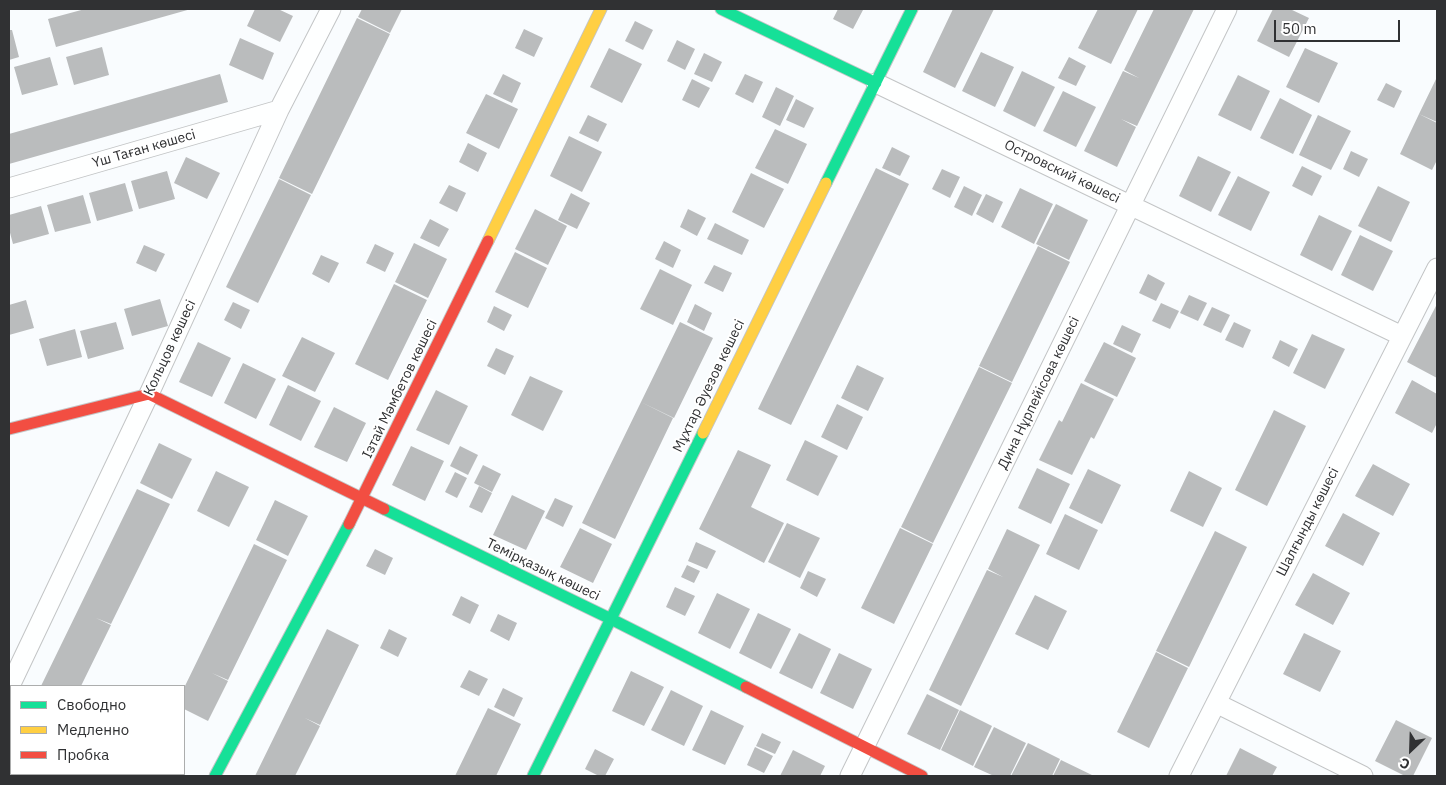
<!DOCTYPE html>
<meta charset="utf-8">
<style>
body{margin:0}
#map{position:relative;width:1446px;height:785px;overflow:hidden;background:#f9fcfe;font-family:"IBM Plex Sans",sans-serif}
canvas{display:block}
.frame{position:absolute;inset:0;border:10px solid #303133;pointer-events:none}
.legend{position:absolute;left:10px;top:685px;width:175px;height:90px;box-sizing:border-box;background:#fff;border:1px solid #acadad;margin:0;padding:6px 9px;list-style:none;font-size:15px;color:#303133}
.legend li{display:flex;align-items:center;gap:10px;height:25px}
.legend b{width:25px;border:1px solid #acadad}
.north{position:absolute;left:1386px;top:725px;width:50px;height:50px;-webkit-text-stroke:4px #fff;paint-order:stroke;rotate:204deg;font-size:14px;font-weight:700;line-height:20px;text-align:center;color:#303133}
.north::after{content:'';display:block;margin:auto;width:18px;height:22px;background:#303133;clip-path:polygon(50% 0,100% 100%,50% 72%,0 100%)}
.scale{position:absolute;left:1274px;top:20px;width:126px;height:22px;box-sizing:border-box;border:2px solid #303133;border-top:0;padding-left:6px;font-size:15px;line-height:18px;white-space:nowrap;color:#303133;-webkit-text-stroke:4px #fff;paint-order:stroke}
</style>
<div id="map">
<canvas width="1446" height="785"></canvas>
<div class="frame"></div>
<ul class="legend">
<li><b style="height:6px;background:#16e098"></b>Свободно</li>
<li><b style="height:6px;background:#ffcf43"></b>Медленно</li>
<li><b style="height:6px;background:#f24e42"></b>Пробка</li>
</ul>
<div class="north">С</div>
<div class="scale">50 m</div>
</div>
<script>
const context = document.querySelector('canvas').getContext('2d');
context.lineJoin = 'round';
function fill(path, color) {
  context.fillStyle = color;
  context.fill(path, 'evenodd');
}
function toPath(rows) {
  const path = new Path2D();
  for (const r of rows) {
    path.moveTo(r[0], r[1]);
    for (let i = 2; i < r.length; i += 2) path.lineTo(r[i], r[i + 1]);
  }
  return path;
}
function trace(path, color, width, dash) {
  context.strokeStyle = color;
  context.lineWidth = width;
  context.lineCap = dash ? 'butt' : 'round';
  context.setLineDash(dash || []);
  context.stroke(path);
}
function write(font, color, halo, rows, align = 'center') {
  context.font = font + ' "IBM Plex Sans",sans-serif';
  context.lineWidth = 4;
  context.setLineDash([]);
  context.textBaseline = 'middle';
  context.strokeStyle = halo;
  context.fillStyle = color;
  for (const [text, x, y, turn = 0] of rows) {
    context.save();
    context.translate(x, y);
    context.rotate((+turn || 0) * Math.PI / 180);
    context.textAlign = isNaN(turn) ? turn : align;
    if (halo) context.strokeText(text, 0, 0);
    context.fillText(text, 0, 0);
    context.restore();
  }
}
fill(toPath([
 [85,9,191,9,56,47,48,19],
 [255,9,278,9,293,16,280,42,247,26],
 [362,9,402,9,390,33,358,17],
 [838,9,863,10,853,29,833,19],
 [953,9,994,9,955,88,923,72],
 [1098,9,1138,9,1111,64,1078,48],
 [1154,9,1194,9,1137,126,1121,119,1136,127,1117,167,1084,151,1123,71,1139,78,1124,70],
 [1273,9,1290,9,1309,18,1289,57,1257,41],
 [357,18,390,34,312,194,279,178],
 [635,21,653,30,643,50,625,41],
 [524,29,543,38,534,57,515,48],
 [9,30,12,30,19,57,9,60],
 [240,38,274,53,263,80,229,65],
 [677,40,695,49,685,70,667,61],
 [102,47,109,75,74,85,66,57],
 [609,48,642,64,622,103,590,87],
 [1305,48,1338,63,1319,103,1286,87],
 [981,52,1014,67,995,107,962,91],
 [704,53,722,62,712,82,694,74],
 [50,57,58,85,22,95,14,67],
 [1069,57,1086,66,1076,86,1058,78],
 [1022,71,1055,87,1035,127,1003,111],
 [220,74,228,102,9,164,9,134],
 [503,74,521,83,512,103,493,94],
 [745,74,763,82,753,103,735,94],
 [1238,75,1270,91,1251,131,1218,115],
 [1437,77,1437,122,1419,114],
 [692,79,710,88,699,108,682,100],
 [1386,83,1402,91,1394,108,1377,100],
 [776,87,794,96,780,126,762,117],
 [1063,91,1096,107,1076,147,1043,131],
 [486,94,518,109,499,149,466,133],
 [1280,98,1312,115,1293,154,1260,138],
 [796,99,814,108,804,128,786,120],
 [1419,114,1437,123,1437,160,1432,170,1400,154],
 [588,115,607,124,598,142,579,133],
 [1318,115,1351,131,1331,170,1299,155],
 [775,129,807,144,788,184,755,168],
 [569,136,602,152,582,192,550,176],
 [468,143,487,153,478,172,459,162],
 [892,147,910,156,900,176,882,168],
 [1351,151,1368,159,1359,177,1343,169],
 [1198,156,1231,172,1211,212,1179,196],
 [186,157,220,173,207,199,174,183],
 [1302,166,1322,176,1312,196,1292,186],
 [876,168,909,184,850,304,817,288],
 [942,169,960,177,950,198,932,189],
 [167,171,175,199,139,209,131,181],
 [751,173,784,189,764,228,732,212],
 [1238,176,1270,192,1251,231,1218,215],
 [279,179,311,195,258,303,226,287],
 [125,183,133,211,97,221,89,193],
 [449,185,466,193,457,212,439,203],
 [964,186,982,195,972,216,954,207],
 [1378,186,1410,202,1391,242,1358,226],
 [1020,188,1053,204,1034,244,1001,227],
 [571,193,590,203,577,229,558,220],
 [986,194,1003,202,993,223,976,214],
 [83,195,91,223,55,232,47,205],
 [1056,204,1088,220,1069,260,1036,244],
 [41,206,49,234,13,244,9,229,9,215],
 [535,209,567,226,548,265,515,249],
 [688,209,706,218,697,236,680,227],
 [1319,215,1352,231,1332,271,1300,255],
 [430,219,449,229,439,247,420,238],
 [715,223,749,240,742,255,707,239],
 [1360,235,1393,251,1373,291,1341,275],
 [664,241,681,250,673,268,655,259],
 [414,243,447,259,428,298,395,282],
 [375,244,394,253,385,272,366,263],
 [144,245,165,254,156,272,136,263],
 [1038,246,1070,262,1012,382,979,366],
 [515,252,547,268,528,308,495,292],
 [321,255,339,263,329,283,312,274],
 [714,265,732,273,723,292,704,283],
 [660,269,692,285,673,325,640,309],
 [1148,274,1165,283,1156,301,1139,293],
 [394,284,427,300,388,380,355,364],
 [817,288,850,304,791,425,758,409],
 [1189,295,1207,303,1198,321,1180,313],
 [160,299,168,326,132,336,124,309],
 [26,300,34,328,9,335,9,305],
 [233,302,250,310,241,329,224,320],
 [1161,303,1179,311,1170,329,1152,321],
 [695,304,712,313,704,331,687,322],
 [1437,304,1437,378,1407,362],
 [494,306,512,315,504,331,487,322],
 [1212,307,1230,315,1221,333,1203,325],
 [116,322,124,349,88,359,80,331],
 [680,322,713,338,674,418,641,402],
 [1234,322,1251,330,1243,348,1225,340],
 [1122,325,1141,334,1132,353,1113,344],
 [75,329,82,357,47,366,39,339],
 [1312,334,1345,349,1325,389,1293,373],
 [302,337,335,353,315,392,282,376],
 [1280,340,1298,349,1289,367,1272,358],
 [198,342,231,358,212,397,179,382],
 [1104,342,1136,358,1117,397,1084,381],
 [496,348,514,356,505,375,487,366],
 [243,363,276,379,256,419,224,403],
 [857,365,884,378,868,411,841,398],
 [979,367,1012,383,933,543,901,527],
 [530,376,563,391,543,431,511,415],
 [1412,380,1437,394,1437,423,1432,433,1395,413],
 [1081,383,1114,399,1094,439,1091,437,1072,475,1039,460,1059,420,1062,422],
 [288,385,321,401,301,441,269,425],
 [436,390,468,406,449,445,416,430],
 [641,402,673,418,615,539,582,523],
 [837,404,863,417,847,450,821,437],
 [334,407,366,423,347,462,314,447],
 [1274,410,1306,426,1267,506,1235,490],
 [805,440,838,456,818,496,786,480],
 [159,443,192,459,172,499,140,483],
 [411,446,444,461,425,501,392,485],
 [460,446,478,455,468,475,450,466],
 [738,450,771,465,751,507,784,523,764,563,699,529],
 [1373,464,1410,484,1393,516,1355,496],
 [483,465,501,474,492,492,474,483],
 [1037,468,1070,484,1051,524,1018,508],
 [1088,469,1121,485,1102,524,1069,508],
 [216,471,249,487,229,527,197,511],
 [1189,471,1222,488,1203,527,1170,511],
 [455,472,467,478,457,498,445,492],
 [479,486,492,493,482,513,469,507],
 [137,489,170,504,111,624,96,618,111,625,81,686,41,686],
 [512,495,545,511,526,550,493,535],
 [555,498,573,506,563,527,545,518],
 [275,500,308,516,288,556,256,540],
 [1343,513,1380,533,1363,566,1325,546],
 [1065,514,1098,530,1079,570,1046,554],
 [787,523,820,538,800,578,768,562],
 [580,528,612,544,593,583,560,567],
 [900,528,933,544,894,624,861,608],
 [1007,529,1040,545,961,706,929,690,987,570,1003,577,988,569],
 [1215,531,1247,547,1189,667,1156,651],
 [696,542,716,551,707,569,688,561],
 [254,544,287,560,228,680,212,673,228,681,208,721,184,709,184,688],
 [375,549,393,558,385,575,366,566],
 [687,565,700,571,694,583,681,577],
 [808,571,826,579,817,597,800,588],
 [1313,573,1350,593,1333,625,1295,605],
 [675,587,695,596,685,616,666,607],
 [717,593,750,609,730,649,698,633],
 [1035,595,1067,611,1048,650,1015,634],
 [461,596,479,605,470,624,452,615],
 [758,613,791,629,771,669,739,653],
 [498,614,517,623,509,641,490,631],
 [327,629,359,645,320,725,305,718,320,726,295,776,255,776],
 [389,629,407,638,398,657,380,648],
 [799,633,831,649,812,689,779,673],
 [1304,633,1341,651,1320,692,1283,674],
 [1156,652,1188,668,1149,748,1117,732],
 [839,653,872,669,853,709,820,693],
 [469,670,488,679,479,696,460,687],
 [631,671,664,687,644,726,612,711],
 [503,688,523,698,514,717,494,707],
 [671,690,703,706,684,746,651,730],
 [927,694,959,710,940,750,907,734],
 [488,708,521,724,496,776,455,776],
 [711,710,744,726,725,765,692,750],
 [960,710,992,726,973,766,941,750],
 [1396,720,1432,738,1413,776,1405,776,1375,761],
 [994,727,1026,743,1010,776,994,776,974,767],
 [762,733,781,742,775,754,756,746],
 [1028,743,1060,759,1052,776,1011,776],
 [11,747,11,774,39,774,37,776,14,776,9,774,9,752],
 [755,747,773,756,764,773,747,765],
 [1240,748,1277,767,1272,776,1226,776],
 [595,749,614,759,605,776,599,776,585,769],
 [793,750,825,766,820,776,780,776],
 [1061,760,1094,776,1053,776],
 [142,774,182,774,181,776,141,776]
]), '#babcbd');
const street = toPath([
 [876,83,1402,336],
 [9,188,279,110],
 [9,688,149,394,279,110,331,9],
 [1216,703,1363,776],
 [850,776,1227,9],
 [1179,776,1437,268]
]);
const fast = toPath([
 [721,9,876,83],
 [826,183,912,9],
 [384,509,611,619,746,687],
 [215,776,349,524],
 [533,776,703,433]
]);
const slow = toPath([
 [488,241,601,9],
 [703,433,826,183]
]);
const jam = toPath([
 [9,429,149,394,384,509],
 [349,524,488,241],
 [746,687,922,776]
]);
trace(street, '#c3c5c6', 21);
trace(fast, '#c3c5c6', 13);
trace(slow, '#c3c5c6', 13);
trace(jam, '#c3c5c6', 13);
trace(street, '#feffff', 19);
trace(fast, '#16e098', 11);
trace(slow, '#ffcf43', 11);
trace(jam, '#f24e42', 11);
write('14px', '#303133', '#fff', [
 ["Үш Таған көшесі",144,149,-16],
 ["Островский көшесі",1062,172,26],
 ["Кольцов көшесі",170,348,-65],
 ["Мұхтар Әуезов көшесі",709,386,-64],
 ["Ізтай Мәмбетов көшесі",400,389,-64],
 ["Дина Нұрпейісова көшесі",1039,393,-64],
 ["Шалғынды көшесі",1308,522,-63],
 ["Темірқазық көшесі",543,570,26]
]);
</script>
